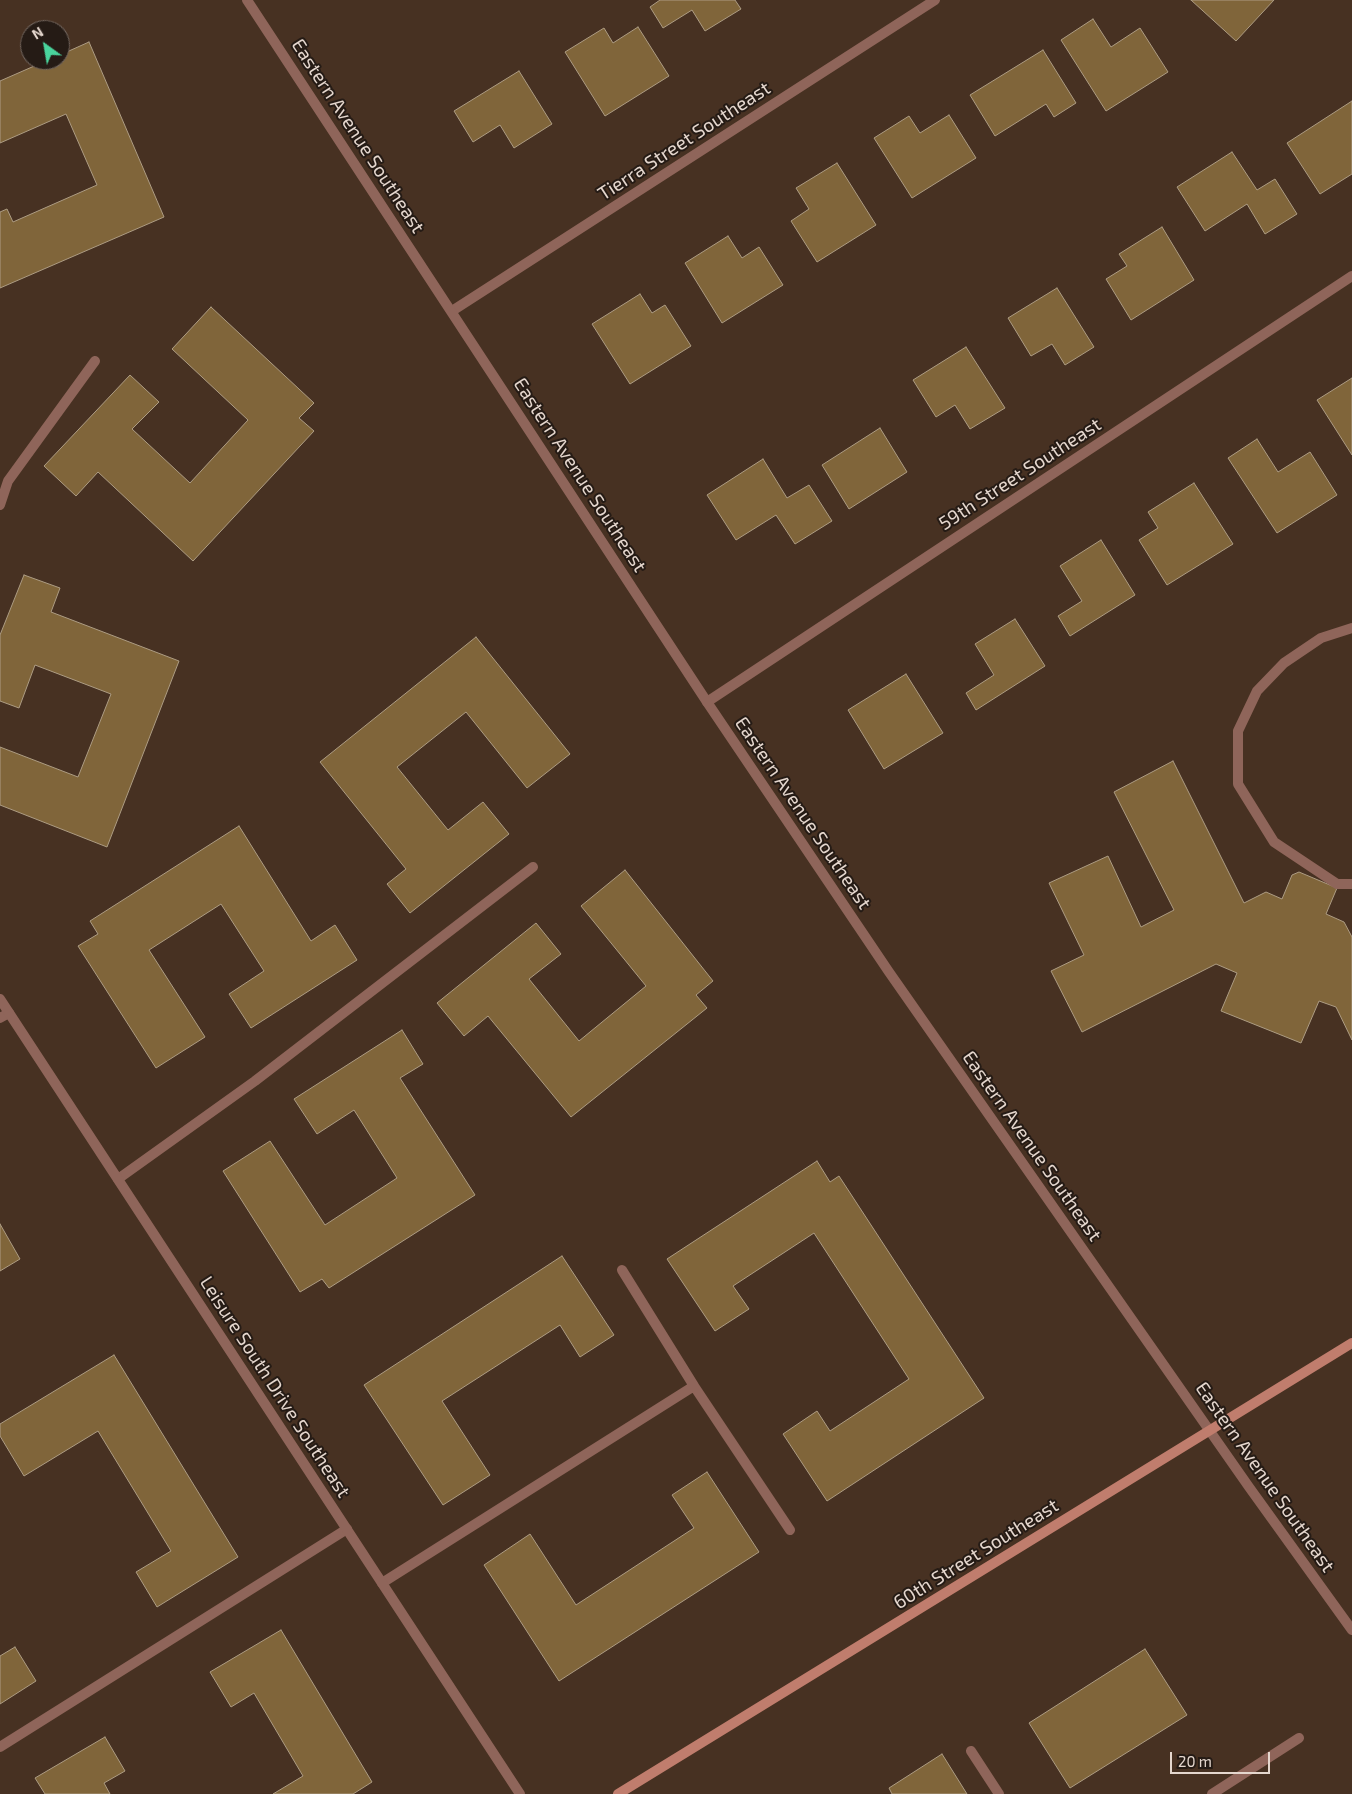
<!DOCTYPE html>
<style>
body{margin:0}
#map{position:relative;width:1352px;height:1794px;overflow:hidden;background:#473122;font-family:"Exo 2",sans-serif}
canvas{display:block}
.north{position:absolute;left:20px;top:20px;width:50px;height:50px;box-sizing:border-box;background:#251b15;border:1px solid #72665f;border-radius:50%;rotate:328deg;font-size:14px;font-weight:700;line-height:20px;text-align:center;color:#e5d7ce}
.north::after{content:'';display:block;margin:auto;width:18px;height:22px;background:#49d49c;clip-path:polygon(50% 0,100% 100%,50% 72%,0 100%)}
.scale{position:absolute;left:1170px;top:1752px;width:100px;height:22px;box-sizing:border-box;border:2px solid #e5d7ce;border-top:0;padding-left:6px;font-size:15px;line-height:18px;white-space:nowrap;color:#e5d7ce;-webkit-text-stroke:4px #251b15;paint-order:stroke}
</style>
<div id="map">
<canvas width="1352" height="1794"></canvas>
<div class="north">N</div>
<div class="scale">20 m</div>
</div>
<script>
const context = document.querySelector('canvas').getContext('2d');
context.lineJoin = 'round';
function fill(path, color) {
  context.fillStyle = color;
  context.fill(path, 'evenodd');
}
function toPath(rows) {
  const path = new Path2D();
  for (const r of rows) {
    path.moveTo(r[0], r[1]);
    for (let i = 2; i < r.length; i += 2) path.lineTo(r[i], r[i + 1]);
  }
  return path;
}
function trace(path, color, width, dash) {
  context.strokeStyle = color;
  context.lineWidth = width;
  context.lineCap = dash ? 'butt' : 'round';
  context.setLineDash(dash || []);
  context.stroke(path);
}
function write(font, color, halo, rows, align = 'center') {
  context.font = font + ' "Exo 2",sans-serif';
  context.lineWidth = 4;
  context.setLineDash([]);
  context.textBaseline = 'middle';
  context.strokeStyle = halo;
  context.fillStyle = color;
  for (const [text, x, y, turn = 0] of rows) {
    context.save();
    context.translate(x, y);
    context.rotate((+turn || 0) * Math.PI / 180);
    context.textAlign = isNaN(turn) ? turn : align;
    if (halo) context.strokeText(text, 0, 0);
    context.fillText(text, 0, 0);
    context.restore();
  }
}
const building = toPath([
 [660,0,735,0,741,9,705,31,692,10,663,28,650,7,660,0],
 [1191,0,1274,0,1236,41,1191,0],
 [1093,19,1111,47,1140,28,1168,72,1106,111,1061,40,1093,19],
 [638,27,669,76,605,116,565,52,604,28,613,43,638,27],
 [89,42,164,217,0,288,0,212,7,209,13,222,97,185,66,114,0,143,0,81,48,60,60,60,60,55,89,42],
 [1043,50,1076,103,1054,117,1046,104,995,136,970,95,1043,50],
 [519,71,552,124,514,148,500,125,473,142,454,111,519,71],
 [1352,101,1352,174,1320,194,1287,143,1352,101],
 [949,115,976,158,912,198,874,138,909,116,920,133,949,115],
 [1232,152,1257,190,1275,179,1297,214,1265,234,1247,204,1205,231,1177,187,1232,152],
 [837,163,876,225,817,262,791,221,809,209,796,188,837,163],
 [1162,227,1194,280,1131,320,1106,279,1127,266,1119,254,1162,227],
 [728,236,742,258,759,247,783,285,722,323,685,263,728,236],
 [1057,288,1094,347,1065,365,1052,344,1031,356,1008,318,1057,288],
 [640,294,652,313,665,305,691,346,630,384,592,324,640,294],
 [211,307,314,403,299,418,314,431,193,561,98,472,76,496,44,466,130,375,159,402,132,429,190,483,248,420,172,349,211,307],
 [966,347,1005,408,970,429,955,405,936,417,913,380,966,347],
 [1352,378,1352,455,1317,400,1352,378],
 [880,428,907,472,849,509,822,465,880,428],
 [1257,439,1278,472,1310,452,1337,495,1277,533,1228,458,1257,439],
 [763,459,787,498,809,485,832,521,795,544,776,515,736,540,707,495,763,459],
 [1194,483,1233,544,1167,585,1139,540,1158,528,1148,512,1194,483],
 [1101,540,1135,595,1070,636,1058,616,1082,601,1060,566,1101,540],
 [24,575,60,588,51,612,179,661,107,847,0,805,0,747,78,777,111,694,35,665,19,708,0,701,0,635,24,575],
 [1015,619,1045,666,976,710,966,693,994,675,975,644,1015,619],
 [476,637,570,754,527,788,466,712,397,767,448,830,483,802,509,834,410,913,387,884,406,869,320,762,476,637],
 [906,674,943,733,884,769,848,710,906,674],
 [1173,761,1244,903,1266,892,1282,899,1292,875,1299,872,1337,888,1326,914,1344,922,1352,937,1352,1040,1336,1007,1319,1001,1301,1043,1221,1011,1237,973,1216,964,1082,1032,1051,971,1084,955,1049,883,1108,856,1141,927,1174,910,1114,792,1173,761],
 [239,826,311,941,335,925,357,960,251,1028,229,994,264,971,221,904,149,950,205,1037,156,1068,78,946,98,934,90,921,239,826],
 [625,870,713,981,696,995,707,1008,571,1117,488,1016,464,1036,437,1003,536,923,561,954,529,979,579,1041,646,986,581,906,625,870],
 [402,1030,423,1064,400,1078,475,1195,329,1288,322,1279,300,1292,223,1171,270,1141,325,1225,397,1178,354,1110,317,1134,294,1099,402,1030],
 [817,1161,830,1182,839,1176,984,1398,827,1501,783,1434,817,1411,830,1431,909,1379,814,1233,733,1286,749,1309,715,1331,667,1259,817,1161],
 [0,1224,20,1259,0,1271,0,1224],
 [562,1256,614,1335,580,1357,560,1325,442,1401,490,1475,443,1505,364,1385,562,1256],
 [114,1355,238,1557,157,1607,136,1572,171,1551,98,1431,24,1476,0,1436,0,1424,114,1355],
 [707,1472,759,1552,559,1681,484,1565,530,1534,576,1605,694,1528,672,1495,707,1472],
 [281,1630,372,1782,353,1794,273,1794,303,1776,254,1693,231,1707,210,1672,281,1630],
 [15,1647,36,1681,0,1704,0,1656,15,1647],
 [1145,1649,1187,1715,1070,1788,1029,1723,1145,1649],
 [105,1737,125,1771,104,1783,110,1794,45,1794,35,1778,105,1737],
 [942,1754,967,1794,892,1794,889,1788,942,1754]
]);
fill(building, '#80653a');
trace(building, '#ad9c83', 1);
trace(toPath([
 [0,505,8,481,95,361],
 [1352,628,1321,638,1284,663,1257,691,1238,731,1238,784,1274,842,1337,884,1352,884],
 [0,1018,9,1013],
 [118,1179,255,1081,533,867],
 [694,1386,790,1530],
 [382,1583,694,1386,622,1270],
 [0,1747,347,1529],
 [971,1751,999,1794],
 [1212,1794,1299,1738]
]), '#8f655a', 10);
trace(toPath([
 [452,311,935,0],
 [707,702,1352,276],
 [0,999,520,1794]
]), '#8f655a', 10);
trace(toPath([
 [247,0,707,702,889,972,1249,1487,1352,1630]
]), '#8f655a', 10);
trace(toPath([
 [618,1794,1352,1343]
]), '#c07d6d', 10);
write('19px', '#e5d7ce', '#251b15', [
 ["Eastern Avenue Southeast",358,136,57],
 ["Tierra Street Southeast",684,141,-33],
 ["59th Street Southeast",1020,474,-33],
 ["Eastern Avenue Southeast",580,475,57],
 ["Eastern Avenue Southeast",803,813,56],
 ["Eastern Avenue Southeast",1032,1146,55],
 ["Leisure South Drive Southeast",275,1387,57],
 ["Eastern Avenue Southeast",1265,1477,55],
 ["60th Street Southeast",976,1554,-32]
]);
</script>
